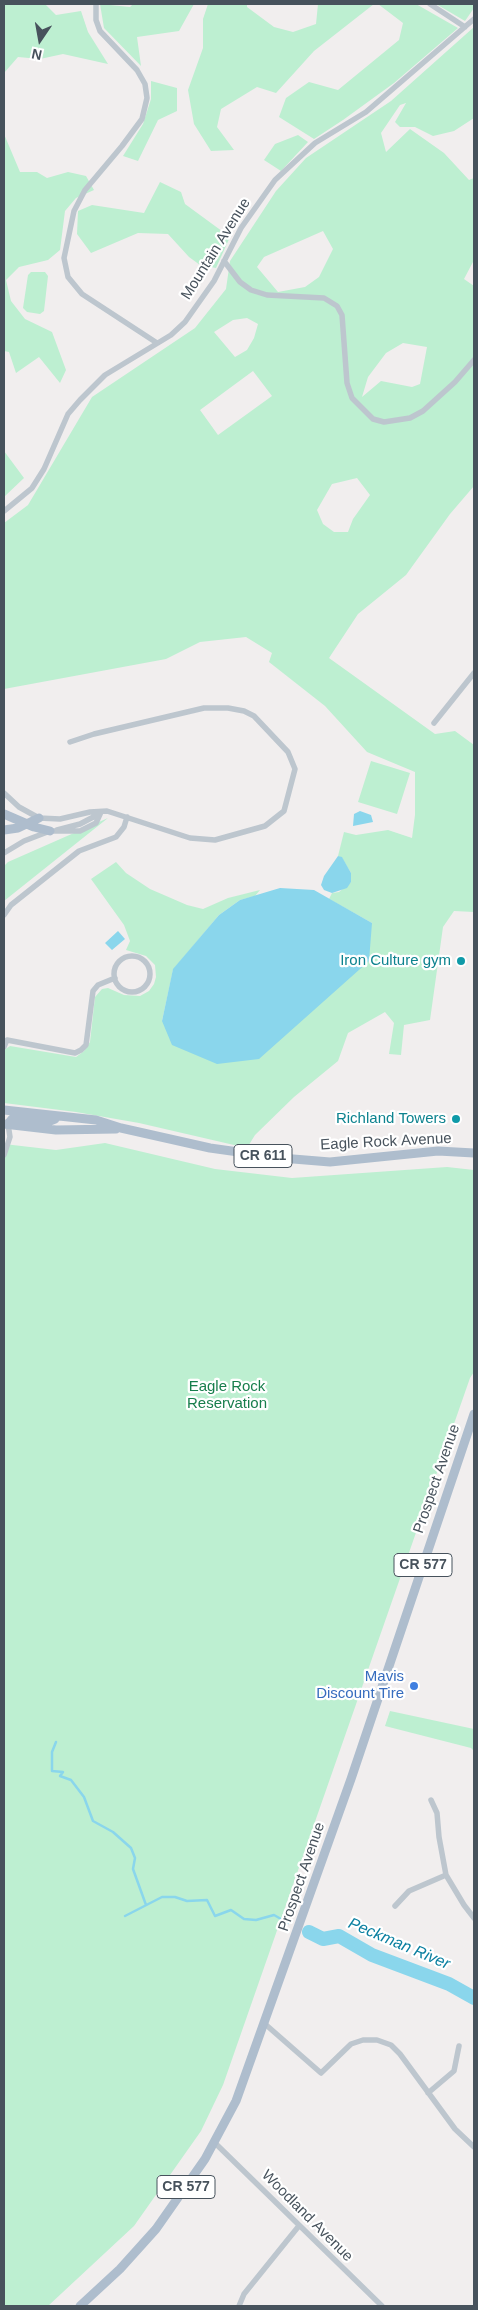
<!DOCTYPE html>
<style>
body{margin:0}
#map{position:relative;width:478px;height:2310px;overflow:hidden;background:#f1eeee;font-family:Helvetica,sans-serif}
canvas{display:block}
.frame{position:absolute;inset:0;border:5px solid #47525c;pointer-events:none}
.north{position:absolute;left:15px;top:15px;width:50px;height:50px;-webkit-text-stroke:4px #fff;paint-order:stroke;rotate:192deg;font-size:14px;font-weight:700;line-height:20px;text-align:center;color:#47525c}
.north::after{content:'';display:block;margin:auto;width:18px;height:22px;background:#47525c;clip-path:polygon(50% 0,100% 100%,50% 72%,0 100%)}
</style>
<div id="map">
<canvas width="478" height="2310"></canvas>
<div class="frame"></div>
<div class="north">N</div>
</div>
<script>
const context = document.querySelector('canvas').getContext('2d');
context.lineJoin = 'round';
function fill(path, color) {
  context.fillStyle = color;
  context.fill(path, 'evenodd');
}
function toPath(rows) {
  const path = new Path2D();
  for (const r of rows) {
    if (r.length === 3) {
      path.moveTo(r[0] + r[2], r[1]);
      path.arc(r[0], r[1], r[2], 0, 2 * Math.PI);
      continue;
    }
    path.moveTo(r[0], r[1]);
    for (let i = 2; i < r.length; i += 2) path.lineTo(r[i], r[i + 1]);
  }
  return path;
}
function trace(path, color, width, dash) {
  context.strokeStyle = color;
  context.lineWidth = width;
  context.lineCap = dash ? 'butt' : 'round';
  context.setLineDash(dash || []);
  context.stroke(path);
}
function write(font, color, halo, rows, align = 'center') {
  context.font = font + ' Helvetica,sans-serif';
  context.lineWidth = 4.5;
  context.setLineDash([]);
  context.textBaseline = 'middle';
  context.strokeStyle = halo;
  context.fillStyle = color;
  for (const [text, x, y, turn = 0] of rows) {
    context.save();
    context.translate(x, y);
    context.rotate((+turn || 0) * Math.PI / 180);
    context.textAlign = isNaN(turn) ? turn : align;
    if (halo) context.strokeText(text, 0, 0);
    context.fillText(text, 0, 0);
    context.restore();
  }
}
fill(toPath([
 [4,4,45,4,56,15,81,11,88,32,108,64,63,54,40,59,18,57,4,73],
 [100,4,130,7,133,4,194,4,179,31,137,37,141,66,104,28],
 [208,4,247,4,247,7,274,27,293,32,316,24,318,4,374,4,314,51,276,93,257,87,221,109,217,127,234,150,211,151,194,124,188,90,203,48,203,19],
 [378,4,416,4,458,28,394,83,343,120,314,139,279,117,286,98,309,82,338,90,399,40,403,23],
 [436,4,474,4,474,8,465,21],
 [474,27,474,118,454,131,433,136,415,127,400,127,395,122,406,103,400,105,381,133,386,152,410,129,444,153,469,180,474,178,474,260,464,279,474,286,474,486,450,514,406,575,358,614,329,658,435,734,455,731,474,745,474,912,454,911,443,927,430,1020,404,1025,401,1055,389,1054,394,1023,385,1012,348,1033,338,1061,294,1097,255,1135,247,1148,139,1123,76,1112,4,1103,4,1050,10,1046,76,1057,84,1051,90,1042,95,997,102,989,108,988,124,995,140,996,149,991,154,984,156,977,155,965,146,956,126,950,130,941,124,925,91,879,116,862,126,873,150,889,187,905,203,909,228,898,260,890,255,896,240,900,219,915,173,970,162,1021,372,923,329,899,332,893,339,892,351,882,351,873,342,858,338,856,344,832,356,835,388,830,412,838,415,815,415,772,367,752,325,706,269,662,272,653,246,637,200,642,166,659,4,689,4,523,28,505,92,397,195,328,226,289,230,261,276,191,306,158,391,101],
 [323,231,333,249,319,277,305,287,278,292,257,267,264,257],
 [247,318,258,324,254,338,247,350,235,357,214,332,233,320],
 [403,343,427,347,420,384,412,387,381,381,362,397,368,377,386,353],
 [253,371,272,396,218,435,200,410],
 [357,478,370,495,353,519,348,532,334,532,323,524,317,510,332,484],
 [151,81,177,88,177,111,158,120,138,161,123,156,143,124,151,99],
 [4,134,20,172,37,172,47,178,68,172,86,176,94,190,76,198,65,211,60,250,48,260,19,267,6,280,11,301,25,319,52,332,66,370,60,383,39,357,16,373,9,352,4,351],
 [298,135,308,142,281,171,264,160,275,144],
 [160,182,181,192,185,204,230,237,216,268,200,265,189,257,168,234,138,233,91,253,77,234,78,211,92,205,144,213],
 [31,272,45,272,48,276,44,311,40,314,27,312,23,308,28,275],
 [4,451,24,478,4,497],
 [371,761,410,773,397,814,358,802],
 [108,818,4,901,4,866,8,862],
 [105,1143,215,1169,292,1178,447,1167,474,1170,474,1372,470,1378,223,2085,201,2131,134,2226,48,2306,4,2306,4,1144,56,1150],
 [390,1711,474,1729,474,1751,471,1748,385,1726]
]), '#bdefd1');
fill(toPath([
 [360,811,371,815,373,822,353,826,354,814],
 [338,856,342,857,351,873,351,882,347,888,332,893,324,890,321,885,324,876],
 [280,888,314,890,372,923,369,961,259,1059,217,1064,172,1045,162,1021,173,969,219,915,240,900],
 [118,931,125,939,112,950,105,943]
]), '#8ad6ec');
trace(toPath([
 [56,1742,52,1752,52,1771,63,1772,60,1776,71,1780,84,1797,93,1821,113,1832,131,1848,135,1858,133,1869,146,1905],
 [125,1916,162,1897,175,1897,187,1901,207,1900,215,1916,231,1910,244,1919,256,1920,274,1915,288,1923]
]), '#8ad6ec', 2.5);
trace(toPath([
 [309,1932,323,1939,339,1936,372,1955,449,1984,474,1998]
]), '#8ad6ec', 14);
trace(toPath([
 [96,4,96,20,100,31,137,70,145,84,147,98,142,119,122,146,85,190,74,211,64,258,68,277,82,294,157,343],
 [430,4,465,27],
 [224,261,240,282,251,290,267,295,324,298,337,306,342,315,347,383,352,398,373,419,384,422,410,418,423,411,455,382,474,360],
 [4,511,32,488,44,469,68,414,80,400,105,375,171,335,185,322,214,281,241,228,275,180,315,143,366,112,474,19],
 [434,723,474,673],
 [4,793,19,807,39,818,60,819,90,812,107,811,190,838,215,840,265,826,284,811,295,769,288,752,254,716,244,711,228,708,204,708,94,734,70,742],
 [57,830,80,824,99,814],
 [4,853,24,841,50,831,80,831,96,823,101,812],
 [4,915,11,905,79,851,116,837,124,827,127,817],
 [132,974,18],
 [4,1047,7,1040,75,1053,81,1050,86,1045,93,991,98,985,115,978],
 [4,1155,10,1137,8,1124],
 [431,1800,437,1813,439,1837,446,1875,464,1905,474,1918],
 [395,1906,409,1891,446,1875],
 [265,2024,321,2073,351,2044,363,2040,377,2040,391,2045,400,2054,455,2129,474,2147],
 [428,2093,454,2071,459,2046],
 [215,2143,382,2306],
 [239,2306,244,2294,298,2227]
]), '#bdc6ce', 5.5);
trace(toPath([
 [4,814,34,827,50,831],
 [4,830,18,828,39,818],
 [4,1110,96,1120,121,1128,210,1148,281,1158,330,1162,438,1151,474,1153],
 [4,1124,56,1130,116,1129],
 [8,1124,12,1119,50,1121,55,1119],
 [80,2306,120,2269,156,2229,205,2159,236,2101,351,1779,474,1414]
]), '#aebdcd', 9);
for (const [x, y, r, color] of [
 [461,961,5,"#0f9aa8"],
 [456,1119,5,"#0f9aa8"],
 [414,1686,5,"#3f7fe0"]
]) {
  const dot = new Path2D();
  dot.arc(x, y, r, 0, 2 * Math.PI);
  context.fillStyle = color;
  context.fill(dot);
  trace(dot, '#fff', 2);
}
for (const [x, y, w] of [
 [263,1156,58],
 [423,1565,58],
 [186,2187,58]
]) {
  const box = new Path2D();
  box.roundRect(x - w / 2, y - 11.5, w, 23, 4);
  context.fillStyle = '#fff';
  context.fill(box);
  trace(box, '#47525c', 1);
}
write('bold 14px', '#47525c', null, [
 ["CR 611",263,1156],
 ["CR 577",423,1565],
 ["CR 577",186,2187]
]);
write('15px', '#47525c', '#fff', [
 ["Mountain Avenue",216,249,-58],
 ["Eagle Rock Avenue",386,1142,-3],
 ["Prospect Avenue",437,1479,-71],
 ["Prospect Avenue",302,1877,-71],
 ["Woodland Avenue",307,2216,45]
]);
write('15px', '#0d838f', '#fff', [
 ["Iron Culture gym",451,961],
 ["Richland Towers",446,1119]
], 'right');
write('15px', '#177e4c', '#fff', [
 ["Eagle Rock",227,1387],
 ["Reservation",227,1404]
]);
write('15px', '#366cbe', '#fff', [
 ["Mavis",404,1677],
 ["Discount Tire",404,1694]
], 'right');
write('italic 16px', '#0c80a1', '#fff', [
 ["Peckman River",399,1944,23]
]);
</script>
